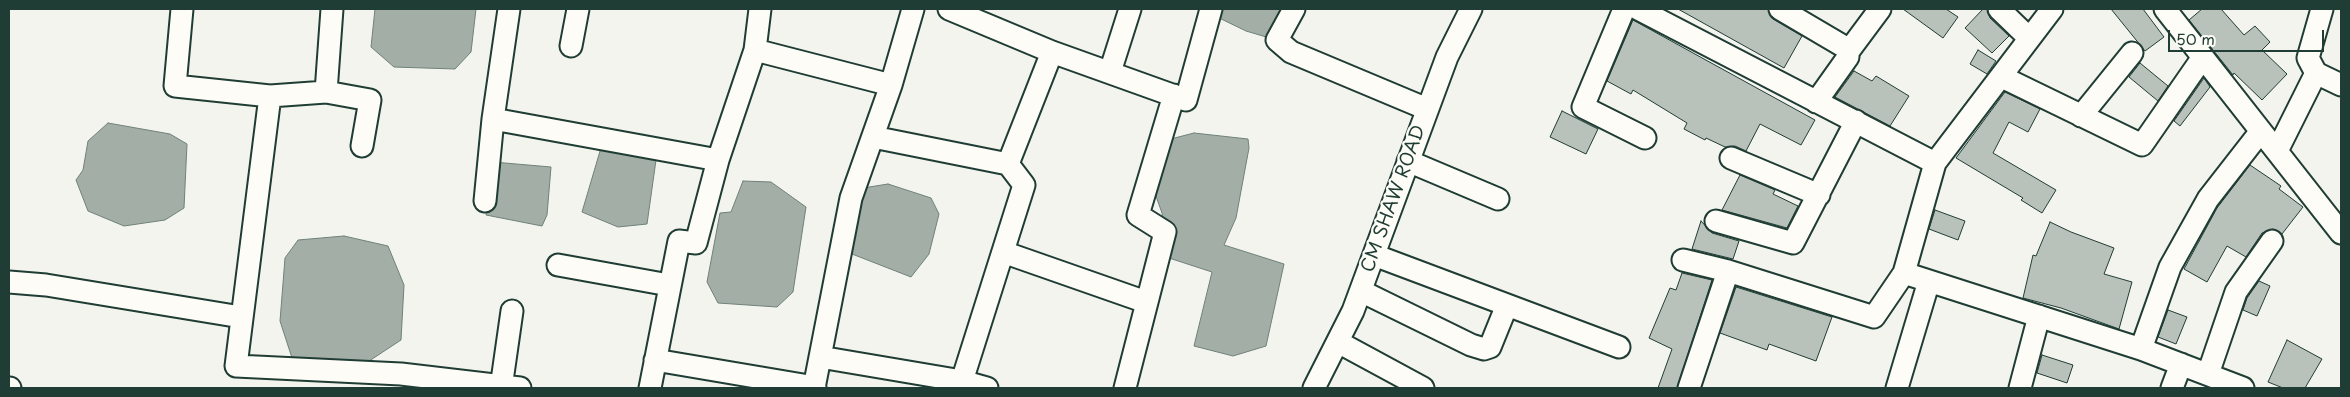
<!DOCTYPE html>
<style>
body{margin:0}
#map{position:relative;width:2350px;height:397px;overflow:hidden;background:#f4f4ef;font-family:"Playpen Sans",sans-serif}
canvas{display:block}
.frame{position:absolute;inset:0;border:10px solid #1f3d34;pointer-events:none}
.scale{position:absolute;left:2168px;top:30px;width:156px;height:22px;box-sizing:border-box;border:2px solid #1f3d34;border-top:0;padding-left:6px;font-size:15px;line-height:18px;white-space:nowrap;color:#1f3d34;-webkit-text-stroke:4px #fdfcf7;paint-order:stroke}
</style>
<div id="map">
<canvas width="2350" height="397"></canvas>
<div class="frame"></div>
<div class="scale">50 m</div>
</div>
<script>
const context = document.querySelector('canvas').getContext('2d');
context.lineJoin = 'round';
function fill(path, color) {
  context.fillStyle = color;
  context.fill(path, 'evenodd');
}
function toPath(rows) {
  const path = new Path2D();
  for (const r of rows) {
    path.moveTo(r[0], r[1]);
    for (let i = 2; i < r.length; i += 2) path.lineTo(r[i], r[i + 1]);
  }
  return path;
}
function trace(path, color, width, dash) {
  context.strokeStyle = color;
  context.lineWidth = width;
  context.lineCap = dash ? 'butt' : 'round';
  context.setLineDash(dash || []);
  context.stroke(path);
}
function write(font, color, halo, rows, align = 'center') {
  context.font = font + ' "Playpen Sans",sans-serif';
  context.lineWidth = 4.5;
  context.setLineDash([]);
  context.textBaseline = 'middle';
  context.strokeStyle = halo;
  context.fillStyle = color;
  for (const [text, x, y, turn = 0] of rows) {
    context.save();
    context.translate(x, y);
    context.rotate((+turn || 0) * Math.PI / 180);
    context.textAlign = isNaN(turn) ? turn : align;
    if (halo) context.strokeText(text, 0, 0);
    context.fillText(text, 0, 0);
    context.restore();
  }
}
const water = toPath([
 [375,9,476,9,471,52,455,69,394,67,371,47,375,9],
 [1215,9,1287,9,1273,39,1246,31,1213,15,1215,9],
 [108,123,170,134,187,144,184,208,165,220,124,226,88,211,76,180,83,170,88,141,108,123],
 [1194,133,1248,139,1249,148,1236,218,1224,245,1284,264,1266,346,1233,356,1194,346,1212,272,1169,258,1162,213,1152,185,1163,141,1194,133],
 [603,141,657,153,647,224,618,227,582,212,603,141],
 [493,162,551,167,547,215,542,226,486,215,493,162],
 [743,181,771,182,806,207,793,292,777,307,718,303,707,282,720,213,731,212,743,181],
 [888,184,931,198,939,214,929,254,911,277,852,254,852,220,863,188,888,184],
 [344,236,388,246,404,285,401,340,357,369,293,361,280,321,285,258,298,240,344,236]
]);
fill(water, '#a3aea7');
trace(water, '#6e8179', 1);
const building = toPath([
 [1678,9,1768,9,1773,19,1802,36,1784,68,1678,9],
 [1903,9,1946,9,1958,17,1943,38,1903,9],
 [1983,9,1987,9,1990,18,2009,36,1992,53,1965,28,1983,9],
 [2111,9,2143,9,2164,37,2145,51,2111,9],
 [2202,9,2221,9,2244,35,2255,26,2270,42,2262,50,2287,74,2262,100,2234,73,2233,75,2189,20,2202,9],
 [1633,20,1815,120,1801,145,1760,124,1746,151,1735,146,1725,147,1706,138,1705,140,1684,129,1687,123,1633,90,1631,94,1607,81,1633,20],
 [1978,50,1996,61,1987,74,1970,64,1978,50],
 [2140,63,2168,86,2158,101,2129,77,2140,63],
 [1854,71,1872,81,1876,76,1909,96,1890,126,1835,97,1854,71],
 [2204,78,2210,87,2180,126,2174,121,2204,78],
 [2005,92,2040,109,2028,132,2009,122,1993,153,2056,190,2042,213,2021,200,2023,198,1956,158,2005,92],
 [1562,111,1598,129,1586,154,1550,137,1562,111],
 [2250,165,2281,186,2279,189,2303,207,2282,234,2273,229,2262,233,2246,257,2227,246,2207,282,2184,269,2217,208,2250,165],
 [1740,175,1775,190,1773,194,1798,206,1787,228,1722,210,1740,175],
 [1935,210,1965,221,1958,240,1929,229,1935,210],
 [1701,221,1712,233,1739,241,1733,259,1692,249,1701,221],
 [2050,222,2071,232,2114,248,2104,274,2132,282,2119,329,2061,308,2023,298,2033,255,2036,256,2050,222],
 [1682,273,1712,280,1677,388,1658,388,1672,349,1649,338,1670,288,1676,290,1682,273],
 [2259,281,2270,286,2257,316,2243,310,2247,298,2259,281],
 [1736,287,1832,317,1816,361,1769,344,1767,350,1720,333,1736,287],
 [2168,310,2187,317,2176,344,2158,337,2168,310],
 [2287,340,2322,359,2305,388,2283,388,2268,382,2287,340],
 [2042,355,2073,365,2067,383,2037,373,2042,355]
]);
fill(building, '#b9c1bb');
trace(building, '#1f3d34', 1);
const minor = toPath([
 [182,9,175,86,270,96,326,92],
 [332,9,326,92,370,100,362,146],
 [949,9,1052,52,1186,100,1211,9],
 [1294,9,1277,40,1291,52,1427,109],
 [1624,9,1583,107,1645,138],
 [1638,9,1935,163,1904,273,2141,349,2243,388],
 [1780,9,1848,49,1848,57,1816,102],
 [1999,9,2029,38],
 [2165,9,2341,233],
 [571,46,578,9],
 [755,50,891,85],
 [1848,52,1880,9],
 [1110,72,1130,9],
 [2316,73,2341,85],
 [2002,77,2142,145,2203,57],
 [270,96,236,366,401,374,520,388],
 [2081,116,2132,53],
 [493,119,718,160],
 [873,137,1008,164],
 [2277,151,2316,73,2308,58,2322,9],
 [1731,158,1819,195],
 [1408,161,1498,199],
 [1935,163,2052,9],
 [485,201,493,119,509,9],
 [1716,221,1793,243,1856,121],
 [1003,252,1146,302],
 [1374,255,1619,347],
 [1683,260,1728,271,1874,317,1904,273],
 [558,265,669,285],
 [9,282,46,285,241,317],
 [1361,291,1471,345,1484,349,1490,347,1507,305],
 [1338,342,1423,388],
 [2141,349,2170,267,2208,199,2261,131],
 [820,357,962,381,987,388],
 [655,360,815,387],
 [2208,374,2236,292,2272,241],
 [962,381,1024,185,1008,164,1052,52],
 [9,388,10,388],
 [501,388,512,311],
 [650,388,679,241,696,243,718,160,755,50,760,9],
 [814,388,851,198,891,85,913,9],
 [1125,388,1165,232,1138,215,1174,95],
 [1314,388,1353,311,1447,57,1471,9],
 [1689,388,1728,271],
 [1897,388,1929,281],
 [2020,388,2039,316],
 [2172,388,2181,364]
]);
trace(minor, '#1f3d34', 25);
trace(minor, '#fdfcf7', 21);
write('18px', '#1f3d34', '#fdfcf7', [
 ["CM SHAW ROAD",1394,199,-70]
]);
</script>
